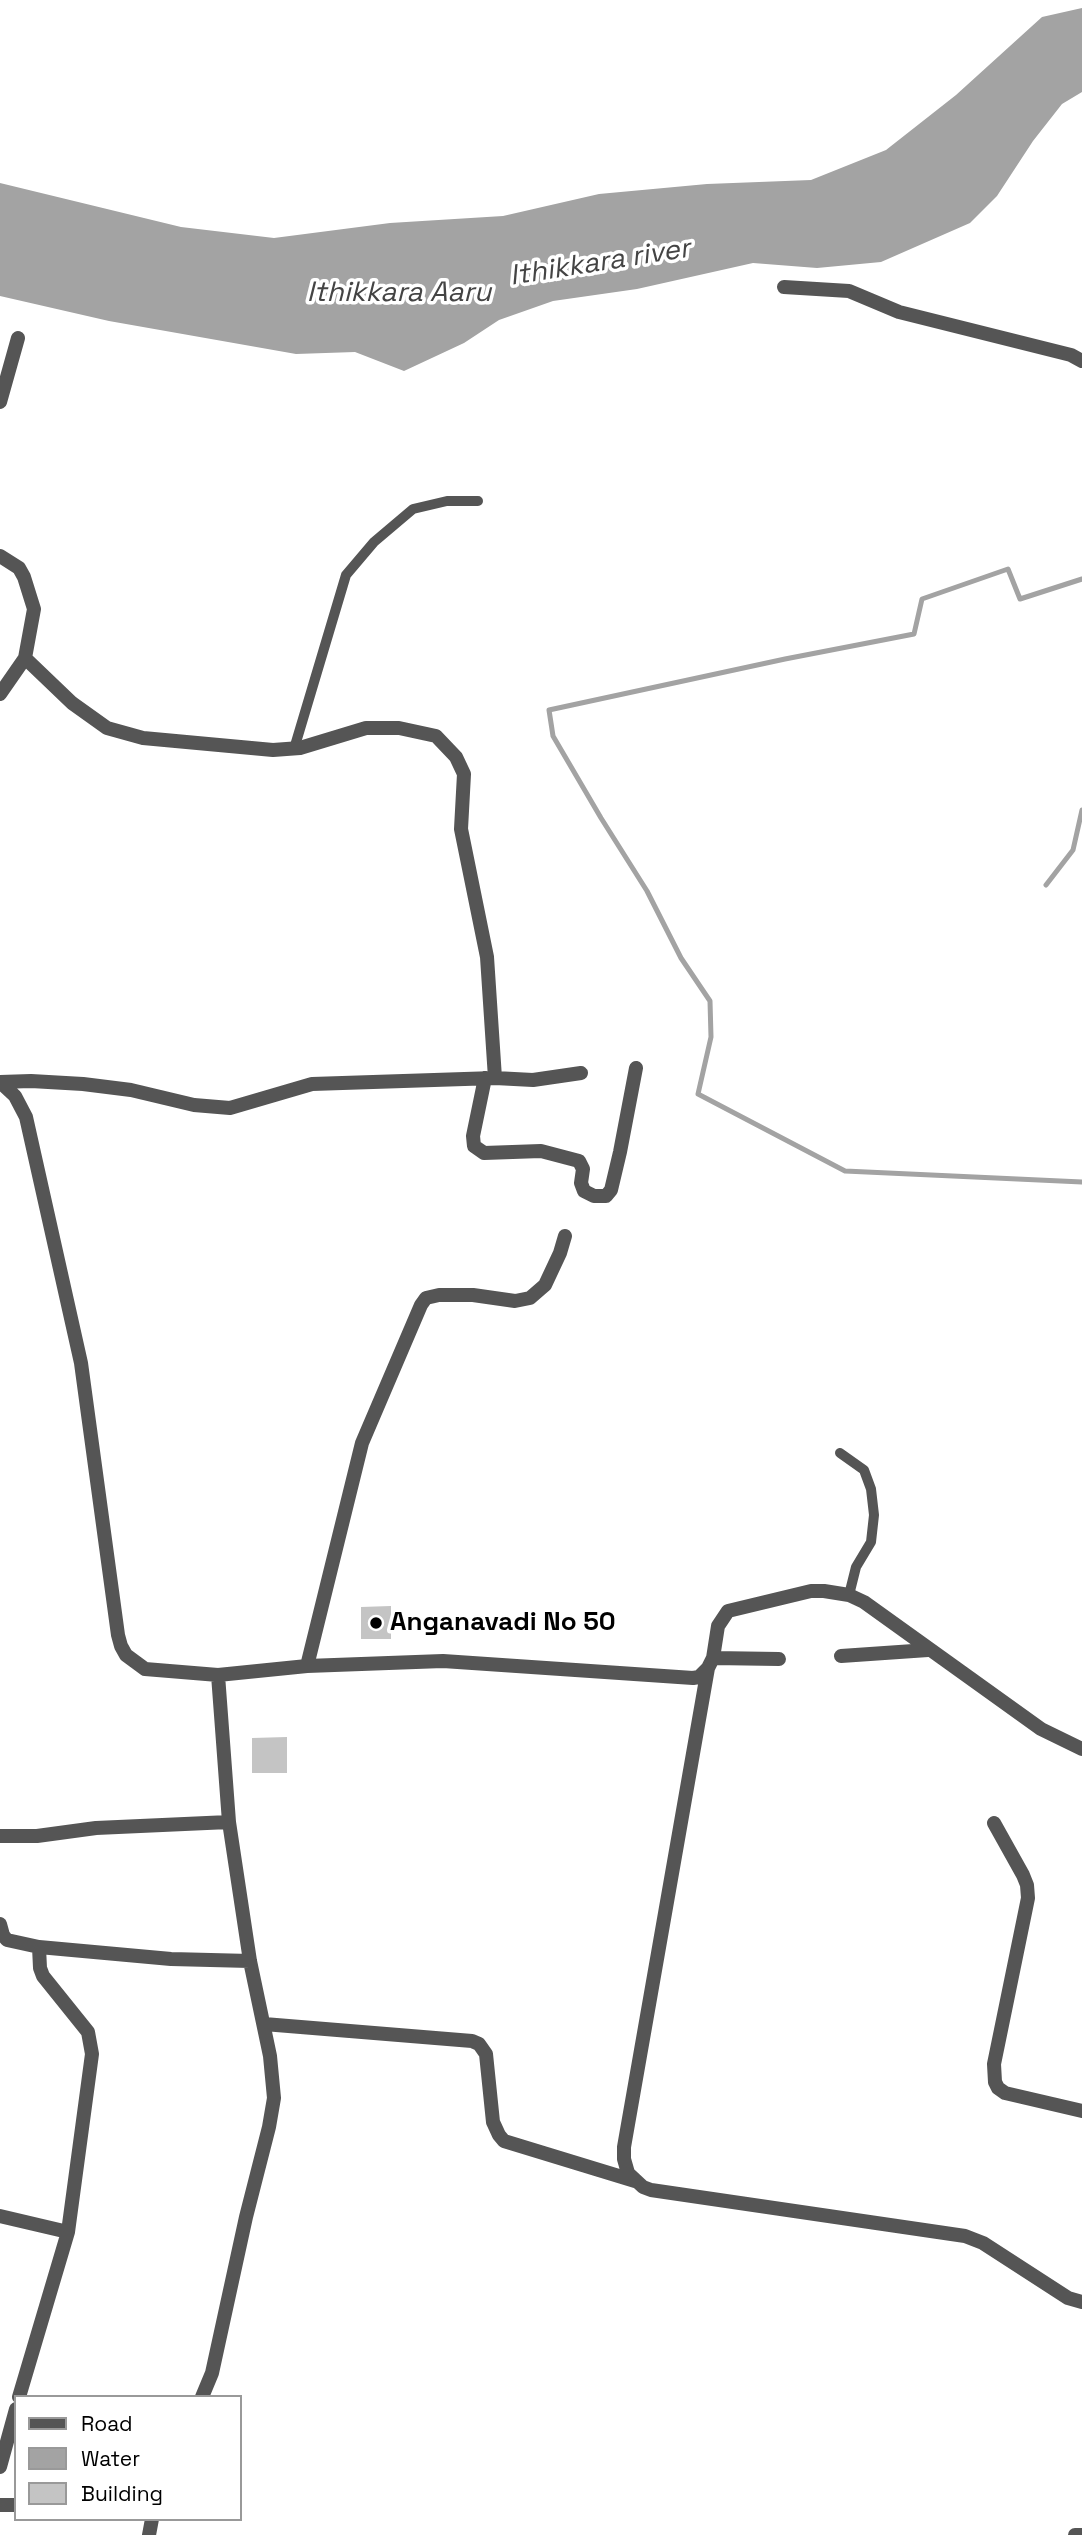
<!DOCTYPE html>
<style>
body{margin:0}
#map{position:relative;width:1082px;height:2535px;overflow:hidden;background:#fff;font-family:"Space Grotesk",sans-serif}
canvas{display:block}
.legend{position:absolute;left:14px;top:2395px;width:228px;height:126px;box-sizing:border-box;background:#fff;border:2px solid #999;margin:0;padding:9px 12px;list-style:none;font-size:21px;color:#000}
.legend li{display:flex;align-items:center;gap:14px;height:35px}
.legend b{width:35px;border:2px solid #999}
</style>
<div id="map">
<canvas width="1082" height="2535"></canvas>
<ul class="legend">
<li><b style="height:9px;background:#555"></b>Road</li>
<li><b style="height:19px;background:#a3a3a3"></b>Water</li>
<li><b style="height:19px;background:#c4c4c4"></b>Building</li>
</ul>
</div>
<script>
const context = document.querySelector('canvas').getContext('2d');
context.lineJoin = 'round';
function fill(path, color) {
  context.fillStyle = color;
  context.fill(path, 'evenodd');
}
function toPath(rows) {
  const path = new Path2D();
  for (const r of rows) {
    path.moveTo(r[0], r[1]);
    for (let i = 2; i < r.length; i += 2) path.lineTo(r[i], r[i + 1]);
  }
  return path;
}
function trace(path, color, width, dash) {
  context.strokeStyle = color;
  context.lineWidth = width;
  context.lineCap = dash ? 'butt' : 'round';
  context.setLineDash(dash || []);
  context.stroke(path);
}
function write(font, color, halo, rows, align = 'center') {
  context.font = font + ' "Space Grotesk",sans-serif';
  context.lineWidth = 7;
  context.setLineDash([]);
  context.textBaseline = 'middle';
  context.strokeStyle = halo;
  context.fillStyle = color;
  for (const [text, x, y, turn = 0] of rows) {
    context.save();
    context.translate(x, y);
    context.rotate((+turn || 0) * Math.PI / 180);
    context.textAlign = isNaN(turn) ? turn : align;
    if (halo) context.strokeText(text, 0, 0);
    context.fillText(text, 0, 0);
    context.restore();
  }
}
fill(toPath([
 [1082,8,1082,92,1062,104,1033,141,997,196,970,223,881,262,817,268,753,263,637,289,553,301,499,320,464,343,404,371,355,352,296,354,109,321,0,296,0,183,181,227,274,238,390,223,503,216,599,194,707,184,811,180,886,150,956,95,1042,17]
]), '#a3a3a3');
trace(toPath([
 [1082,579,1020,599,1008,569,922,599,914,634,785,659,549,710,553,736,601,818,647,891,681,958,710,1001,711,1037,698,1094,845,1171,1082,1182],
 [1046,885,1073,850,1082,810]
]), '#a3a3a3', 5);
fill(toPath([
 [391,1606,391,1639,361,1639,361,1607],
 [287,1737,287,1773,252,1773,252,1738]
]), '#c4c4c4');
trace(toPath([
 [294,749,346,575,374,542,413,509,447,501,478,501],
 [840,1453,864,1470,871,1489,874,1515,871,1542,856,1567,849,1595]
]), '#555', 10);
trace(toPath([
 [784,287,849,291,899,312,1071,355,1082,361],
 [0,402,18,338],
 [0,556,19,568,24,577,34,609,25,658,0,694],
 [25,658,72,703,107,728,143,738,273,750,300,748,366,728,399,728,436,736,456,757,464,774,461,829,487,957,495,1078],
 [485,1078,473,1136,474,1146,484,1153,541,1151,579,1161,583,1169,581,1183,584,1191,594,1196,606,1196,611,1190,620,1152,636,1068],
 [0,1082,15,1096,26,1117,81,1363,118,1635,121,1646,126,1655,145,1669,218,1675,229,1822,250,1961,270,2056,274,2098,269,2127,246,2217,212,2373,202,2397],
 [0,1082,31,1081,83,1084,131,1090,194,1105,230,1108,312,1084,495,1078,533,1080,581,1073],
 [841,1656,928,1650],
 [713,1658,779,1659],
 [307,1666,362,1443,421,1305,426,1298,439,1295,473,1295,515,1301,530,1298,545,1285,560,1253,565,1236],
 [708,1668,624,2147,624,2159,628,2173,643,2187,651,2190,965,2236,983,2243,1068,2298,1082,2302],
 [218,1675,307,1666,443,1661,693,1678,699,1677,708,1668,713,1658,718,1626,728,1611,811,1591,824,1591,849,1595,864,1602,1041,1729,1082,1749],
 [994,1823,1023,1875,1027,1885,1028,1898,994,2064,995,2082,998,2088,1005,2093,1082,2111],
 [0,1836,37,1836,96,1828,229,1822],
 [0,1924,3,1935,7,1940,39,1947,40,1968,43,1976,88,2032,92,2054,68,2232,19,2397],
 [39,1947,171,1959,250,1961],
 [264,2024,472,2041,479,2044,486,2054,493,2122,499,2135,504,2141,635,2181],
 [0,2216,68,2232],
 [0,2467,16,2409],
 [0,2505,16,2505],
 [149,2535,152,2519],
 [1075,2535,1082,2535]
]), '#555', 14);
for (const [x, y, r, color] of [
 [376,1623,7,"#000"]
]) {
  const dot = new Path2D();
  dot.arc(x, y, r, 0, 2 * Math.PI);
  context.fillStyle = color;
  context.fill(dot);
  trace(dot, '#fff', 2.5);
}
write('bold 26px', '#000', '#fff', [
 ["Anganavadi No 50",390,1623]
], 'left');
write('italic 28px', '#444', '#fff', [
 ["Ithikkara river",600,263,-9],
 ["Ithikkara Aaru",399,293]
]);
</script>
